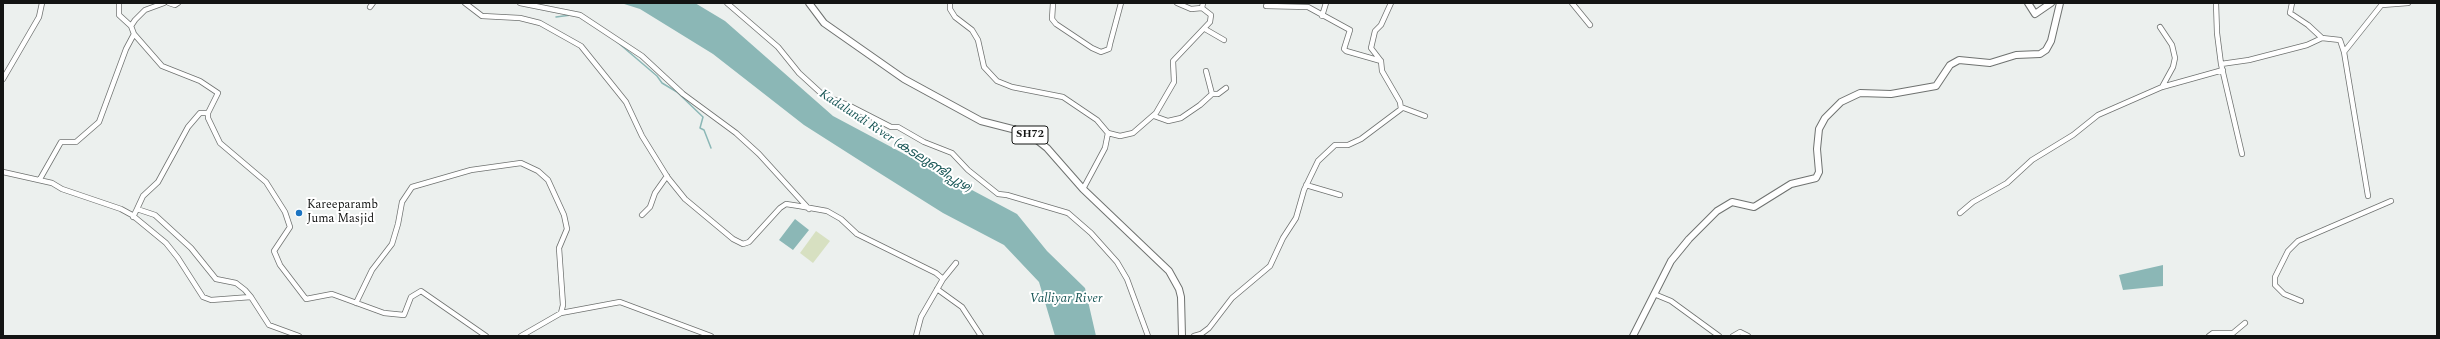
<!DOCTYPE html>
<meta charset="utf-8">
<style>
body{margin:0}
#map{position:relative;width:2440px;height:339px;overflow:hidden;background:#ecf0ee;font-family:Spectral,serif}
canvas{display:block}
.frame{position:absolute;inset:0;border:4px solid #131413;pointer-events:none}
</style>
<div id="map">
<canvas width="2440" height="339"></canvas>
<div class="frame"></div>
</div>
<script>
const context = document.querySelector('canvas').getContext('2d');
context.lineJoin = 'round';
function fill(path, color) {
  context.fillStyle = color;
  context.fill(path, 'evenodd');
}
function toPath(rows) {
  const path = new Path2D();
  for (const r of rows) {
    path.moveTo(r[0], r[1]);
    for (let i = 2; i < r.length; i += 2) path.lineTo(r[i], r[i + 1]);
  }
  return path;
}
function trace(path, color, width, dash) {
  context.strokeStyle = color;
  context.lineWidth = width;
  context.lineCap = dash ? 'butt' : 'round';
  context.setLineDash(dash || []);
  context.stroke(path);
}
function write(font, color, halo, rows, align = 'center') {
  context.font = font + ' Spectral,"Noto Sans Malayalam",serif';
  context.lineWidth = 4;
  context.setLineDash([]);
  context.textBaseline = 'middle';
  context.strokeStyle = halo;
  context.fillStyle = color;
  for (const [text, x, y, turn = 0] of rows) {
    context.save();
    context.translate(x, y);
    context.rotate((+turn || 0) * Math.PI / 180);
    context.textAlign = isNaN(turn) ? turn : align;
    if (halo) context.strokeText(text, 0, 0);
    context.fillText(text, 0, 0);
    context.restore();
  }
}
fill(toPath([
 [816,231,830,241,813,263,800,253]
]), '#d7e0c1');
fill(toPath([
 [621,3,695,3,725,21,833,116,1017,214,1047,251,1085,288,1096,336,1055,336,1039,282,1004,245,943,213,873,169,804,125,713,54,640,9],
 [795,219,809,230,793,250,779,240],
 [2163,265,2163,286,2123,290,2119,275]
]), '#8bb7b6');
trace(toPath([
 [556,17,571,15],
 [616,41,657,76,662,83,677,92,703,117,700,128,704,130,711,148]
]), '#8bb7b6', 1.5);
const minor = toPath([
 [119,3,119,15,131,26],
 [169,3,175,5,178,3],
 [465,3,482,16,520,18,540,23,581,46,626,102,642,136,668,178,685,199,733,239,743,244,749,242,780,208,786,204,799,206,827,211,841,219,857,234,936,273,943,279,921,317,916,336],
 [520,3,580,15,642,56,683,94,736,133,759,154,809,209],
 [727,3,778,47,799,73,823,95,850,106,891,127,898,127,924,142,952,153,968,170,998,194,1007,195,1068,213,1091,233,1117,262,1127,279,1148,336],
 [950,3,950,9,955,17,972,30,978,40,984,67,997,81,1012,87,1063,97,1097,120,1108,133,1105,148,1083,189],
 [1053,3,1052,19,1056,24,1092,48,1101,52,1109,49,1110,44,1121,3],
 [1177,3,1191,9,1202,8],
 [1572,3,1590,25],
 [2216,3,2217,33,2221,64,2242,154],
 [2292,3,2290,13,2308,25,2322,38,2340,40,2344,52],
 [2382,5,2408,3],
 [1266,6,1308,7,1350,30,1344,49,1346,51,1381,61],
 [370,7,373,3],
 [1322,16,1326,3],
 [2160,27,2172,45,2175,58,2173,67,2162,87],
 [1205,29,1224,40],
 [134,34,131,26,135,20,145,10,164,3],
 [2221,64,2249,60,2307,45,2322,38],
 [3,79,39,17,42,3],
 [1212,94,1218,94,1226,88],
 [1401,107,1425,116],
 [1154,116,1168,121,1181,118,1200,105,1212,94,1206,71],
 [1108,133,1120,136,1133,133,1156,113,1174,82,1173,61,1210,22,1211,15,1202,8,1203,3],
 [3,172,52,183,62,189,121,209,132,215,166,243,178,258,203,297,211,300,251,297,269,325,299,336],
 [40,179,61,142,76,142,99,122,126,49,134,34,162,66,200,81,218,93,208,113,208,118,220,143,266,182,285,212,290,227,274,251,280,265,306,299,332,294,384,313,404,315,411,297,421,291,486,336],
 [1306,185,1340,195],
 [2368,196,2344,52,2383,3],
 [137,209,143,196,158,182,188,127,200,113,208,113],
 [1960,213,1973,202,2007,183,2032,160,2073,135,2098,115,2162,87,2223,70],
 [642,215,650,207,655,193,667,176],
 [133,217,137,209,155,215,191,248,216,279,236,283,245,290,251,297],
 [943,279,956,263],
 [937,289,962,307,981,336],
 [1654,294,1671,301,1719,336],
 [2301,301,2284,294,2275,285,2275,277,2288,251,2298,241,2391,201],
 [356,303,372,270,392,244,398,224,402,202,412,187,471,170,521,163,538,171,548,180,564,215,567,229,559,248,563,305,561,313],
 [521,336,561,313,620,302,711,336],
 [1194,336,1201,334,1209,328,1232,298,1270,266,1283,238,1296,218,1304,190,1318,161,1335,145,1348,145,1361,139,1401,109,1400,102,1382,71,1381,61,1371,48,1375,31,1381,25,1391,3],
 [1733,336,1740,332,1748,336],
 [2209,336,2213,333,2233,333,2245,323]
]);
const major = toPath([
 [809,3,824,23,904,79,981,121,1028,133,1047,148,1083,189,1169,271,1179,289,1181,297,1182,336],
 [2028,3,2035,14,2051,3],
 [1633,336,1671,261,1689,239,1717,211,1732,202,1754,207,1791,184,1816,178,1819,172,1817,149,1819,129,1825,118,1841,102,1860,93,1891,94,1936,86,1950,65,1959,60,1990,63,2016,55,2040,54,2046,50,2051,41,2060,3]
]);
trace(minor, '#6f7270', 6);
trace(major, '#6f7270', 8);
trace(minor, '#fff', 4.5);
trace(major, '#fff', 6);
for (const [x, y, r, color] of [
 [299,213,4,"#1b74c2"]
]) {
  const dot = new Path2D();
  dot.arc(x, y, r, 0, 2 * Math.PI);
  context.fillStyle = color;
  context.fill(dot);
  trace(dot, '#fff', 1.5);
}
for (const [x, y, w] of [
 [1030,135,36]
]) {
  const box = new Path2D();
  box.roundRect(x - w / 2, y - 9, w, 18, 3);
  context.fillStyle = '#fff';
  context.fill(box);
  trace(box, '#131413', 1);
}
write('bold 11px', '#131413', null, [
 ["SH72",1030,135]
]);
write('12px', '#131413', '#fff', [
 ["Kareeparamb",307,206],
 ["Juma Masjid",307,220]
], 'left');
write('italic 13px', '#185656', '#fff', [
 ["Kadalundi River (കടലുണ്ടിപ്പുഴ)",895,142,33],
 ["Valliyar River",1066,299]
]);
</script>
